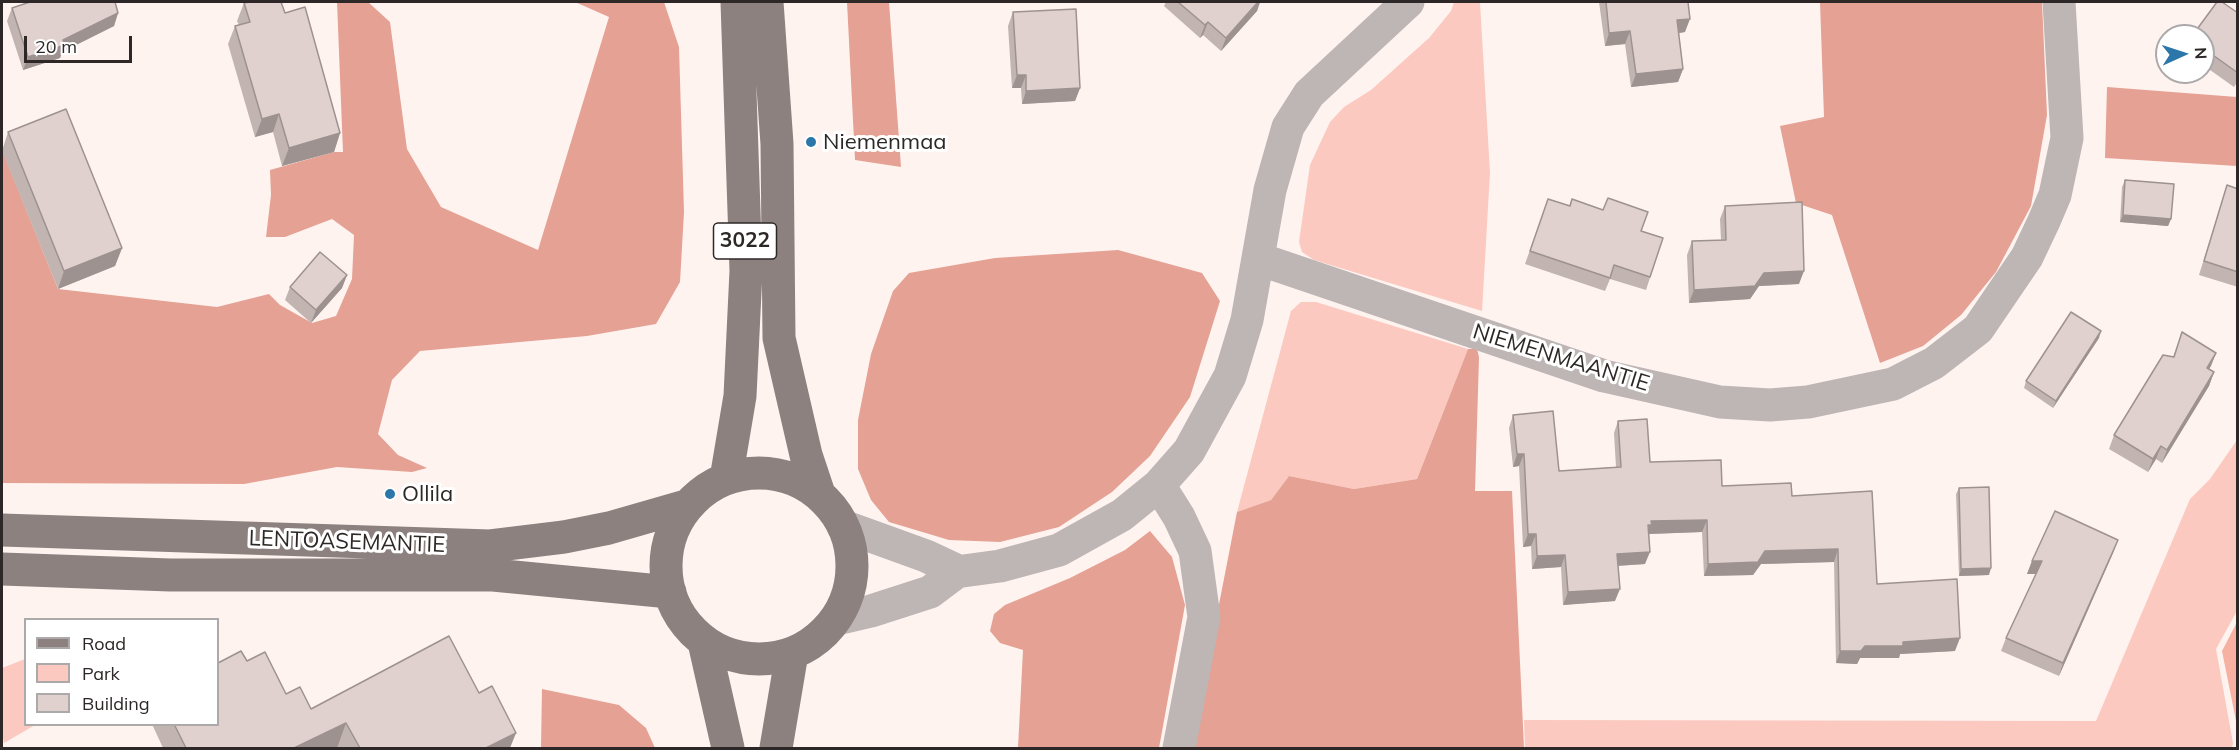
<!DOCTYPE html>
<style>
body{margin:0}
#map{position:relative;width:2239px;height:750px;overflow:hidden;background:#fff3f0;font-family:Mulish,sans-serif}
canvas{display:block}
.frame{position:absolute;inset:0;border:3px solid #2d2827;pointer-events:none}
.legend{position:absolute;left:24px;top:618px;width:195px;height:108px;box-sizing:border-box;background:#fff;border:2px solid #aba9a9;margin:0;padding:8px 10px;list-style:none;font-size:18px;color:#2d2827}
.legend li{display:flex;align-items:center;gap:12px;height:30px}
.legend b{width:30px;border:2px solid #aba9a9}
.north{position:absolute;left:2155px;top:24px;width:60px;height:60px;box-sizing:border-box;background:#fff;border:2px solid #aba9a9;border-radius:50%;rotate:87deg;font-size:16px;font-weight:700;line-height:24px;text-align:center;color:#2d2827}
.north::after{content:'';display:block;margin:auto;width:21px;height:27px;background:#2b77aa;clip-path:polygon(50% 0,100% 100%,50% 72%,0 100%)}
.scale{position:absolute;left:24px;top:36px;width:108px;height:27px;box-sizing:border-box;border:3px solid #2d2827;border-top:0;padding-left:8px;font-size:18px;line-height:21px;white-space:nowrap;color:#2d2827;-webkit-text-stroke:4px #fff;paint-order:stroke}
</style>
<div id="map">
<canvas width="2239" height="750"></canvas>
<div class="frame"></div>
<ul class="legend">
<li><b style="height:8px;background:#8d817f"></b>Road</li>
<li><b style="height:16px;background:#fbc9bf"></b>Park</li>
<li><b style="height:16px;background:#e0d1ce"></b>Building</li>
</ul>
<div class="north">N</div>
<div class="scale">20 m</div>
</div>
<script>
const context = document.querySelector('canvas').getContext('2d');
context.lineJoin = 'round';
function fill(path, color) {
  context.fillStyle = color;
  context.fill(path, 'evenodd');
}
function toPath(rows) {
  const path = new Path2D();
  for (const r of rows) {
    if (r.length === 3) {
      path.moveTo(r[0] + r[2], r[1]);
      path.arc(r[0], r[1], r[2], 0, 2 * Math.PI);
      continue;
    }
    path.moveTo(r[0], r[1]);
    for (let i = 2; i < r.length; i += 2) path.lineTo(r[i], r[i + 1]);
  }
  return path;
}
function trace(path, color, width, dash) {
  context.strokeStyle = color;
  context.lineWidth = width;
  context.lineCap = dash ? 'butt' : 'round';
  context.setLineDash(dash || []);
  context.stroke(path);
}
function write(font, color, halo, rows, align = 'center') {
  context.font = font + ' Mulish,sans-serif';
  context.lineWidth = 6;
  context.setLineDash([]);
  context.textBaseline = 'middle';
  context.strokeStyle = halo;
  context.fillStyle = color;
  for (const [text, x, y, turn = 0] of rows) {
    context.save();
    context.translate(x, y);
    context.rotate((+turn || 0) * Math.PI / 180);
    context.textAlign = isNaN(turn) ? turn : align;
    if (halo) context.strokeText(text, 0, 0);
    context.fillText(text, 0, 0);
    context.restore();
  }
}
fill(toPath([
 [1454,2,1480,2,1490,173,1482,311,1314,260,1302,252,1299,242,1310,165,1330,122,1344,107,1371,90,1429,38,1451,11],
 [1301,302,1316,302,1468,349,1417,479,1354,489,1289,476,1271,500,1237,512,1291,311],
 [2237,440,2237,611,2216,649,2233,743,2232,748,1525,748,1524,720,2096,721,2190,499,2210,479],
 [25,659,26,724,35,725,4,743,2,732,2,668]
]), '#fbc9bf');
fill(toPath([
 [337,2,368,2,390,22,407,149,441,207,538,250,609,17,575,2,664,2,679,47,684,212,680,282,656,324,587,336,420,351,392,380,378,434,398,455,427,468,412,472,337,467,244,484,2,483,2,150,58,289,217,307,269,294,280,305,312,323,336,316,352,279,354,235,332,219,285,237,266,237,271,195,270,170,334,152,343,152],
 [847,2,889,2,901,167,855,160],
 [1820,2,2042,2,2047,115,2031,206,1996,272,1961,315,1923,346,1880,363,1832,215,1796,203,1780,126,1824,117],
 [2107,87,2237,97,2237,166,2105,158],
 [1118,250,1202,273,1220,301,1190,397,1150,456,1112,492,1059,527,1000,542,949,540,889,522,871,500,858,469,858,420,871,354,893,291,909,273,995,258],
 [1468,349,1477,349,1479,357,1475,491,1512,491,1524,748,1191,748,1237,512,1271,500,1289,476,1354,489,1417,479],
 [1150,531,1172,557,1185,605,1159,748,1018,748,1023,650,1000,643,990,631,994,614,1005,605,1070,578,1125,550],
 [542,689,619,705,646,728,655,748,541,748]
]), '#e5a193');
fill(toPath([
 [2237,622,2238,622,2237,726,2222,651]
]), '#f7b1a3');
trace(toPath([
 [1259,259,1604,376,1720,402,1770,405,1808,402,1893,384,1934,363,1978,329,2027,257,2044,221,2055,195,2067,138,2059,2],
 [1159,485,1179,517,1195,551,1204,617,1179,748],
 [843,526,926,556,958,571,963,571,1000,566,1059,550,1122,515,1159,485,1189,451,1230,376,1247,320,1270,190,1288,127,1309,94,1408,2],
 [837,619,871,611,930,592,958,571]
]), '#bdb6b5', 33);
trace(toPath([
 [767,2,777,144,779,338,806,455,819,494],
 [759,566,93],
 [726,479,740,396,746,271,737,2],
 [2,530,490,546,564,537,609,528,689,505],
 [2,569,170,575,493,575,670,592],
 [704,642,728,748],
 [776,748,792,653]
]), '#8d817f', 33);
fill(toPath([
 [1166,2,1260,2,1257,11,1221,51,1203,35,1200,38,1164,6],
 [1599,2,1688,2,1685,32,1679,33,1683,69,1678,82,1631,87,1625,44,1605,46],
 [244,3,285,13,340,133,334,152,282,166,273,132,255,137,228,44,235,26,239,25,237,21],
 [12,8,118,13,114,26,62,52,60,58,23,70,7,21],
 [1013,12,1080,88,1075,101,1022,104,1021,88,1012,88,1008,26],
 [2238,13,2238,81,2234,87,2203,65,2203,36],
 [8,132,122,248,115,266,58,289,2,151],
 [2125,180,2171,219,2168,226,2120,222,2122,187],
 [2227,185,2238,189,2238,287,2199,275],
 [1548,199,1569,206,1572,199,1641,231,1663,238,1646,290,1610,279,1605,291,1525,264],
 [1725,206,1799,284,1759,286,1750,299,1689,303,1687,255,1692,241,1721,240,1720,219],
 [347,275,342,288,311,323,285,300,290,287],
 [2182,332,2216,353,2209,369,2214,372,2209,386,2162,463,2156,459,2148,472,2109,449,2114,435,2173,357],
 [2099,338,2053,408,2024,388,2026,381],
 [1513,415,1559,471,1616,467,1614,433,1618,421,1650,462,1722,486,1792,496,1877,584,1955,651,1900,654,1899,658,1860,658,1857,664,1836,663,1834,562,1761,564,1753,575,1704,576,1702,532,1649,534,1645,564,1618,566,1615,601,1563,605,1561,567,1532,569,1531,546,1523,547,1519,466,1513,467,1509,428],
 [1959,488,1989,575,1959,576,1956,494],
 [2118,540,2113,553,2059,676,2001,651,2006,638,2036,574,2027,574,2032,561],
 [247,661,286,694,311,709,479,693,510,748,163,748,152,724,218,724]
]), '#c1b4b1');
fill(toPath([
 [1258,2,1260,2,1257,11,1221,51,1226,38],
 [118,13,114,26,62,52,60,58,23,70,28,57,63,40],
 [1690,19,1685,32,1672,34,1677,20],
 [1208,22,1203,35,1200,38,1205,25],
 [1630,31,1625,44,1605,46,1609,33],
 [1683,69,1678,82,1631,87,1636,74],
 [1017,75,1026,75,1021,88,1012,88],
 [1080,88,1075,101,1022,104,1026,91],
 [279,114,273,132,255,137,262,119],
 [340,133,334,152,282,166,289,148],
 [2123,215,2171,219,2168,226,2120,222],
 [122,248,115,266,58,289,64,271],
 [1804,271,1799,284,1759,286,1750,299,1689,303,1694,290,1764,273],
 [347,275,342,288,311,323,316,310],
 [2101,331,2099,338,2053,408,2056,401],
 [2216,353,2211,366,2202,381,2207,368],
 [2214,372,2209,386,2162,463,2167,450],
 [2161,446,2156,459,2148,472,2153,459],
 [1517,454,1524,454,1519,466,1513,467],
 [1707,520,1702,532,1648,534,1648,525,1651,521],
 [1528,534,1536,534,1531,546,1523,547],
 [2118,540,2113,553,2059,676,2063,663],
 [1838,549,1834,562,1761,564,1753,575,1704,576,1708,564,1765,551],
 [1650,552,1645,564,1613,566,1617,554],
 [1565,555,1561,567,1532,569,1537,556],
 [2032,561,2042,561,2037,574,2027,574],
 [1991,568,1989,575,1959,576,1961,569],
 [1620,589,1615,601,1563,605,1568,592],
 [1960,638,1955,651,1900,654,1899,658,1860,658,1857,664,1836,663,1840,651,1865,646,1903,642],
 [346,723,337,748,294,748],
 [516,733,510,748,486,748]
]), '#9d9290');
const building = toPath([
 [30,2,115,2,118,13,63,40,65,45,28,57,12,8,30,2],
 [249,2,281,2,285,13,305,7,340,133,289,148,279,114,262,119,235,26,250,22,244,3,249,2],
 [1178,2,1258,2,1226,38,1208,22,1205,25,1178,2],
 [1606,2,1688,2,1690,19,1677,20,1683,69,1636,74,1630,31,1609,33,1606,2],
 [2217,2,2222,2,2238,13,2238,73,2203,48,2203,36,2192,36,2217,2],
 [1076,9,1080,88,1026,91,1026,75,1017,75,1013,12,1076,9],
 [66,109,122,248,64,271,8,132,66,109],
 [2125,180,2174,184,2171,219,2123,215,2125,180],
 [2227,185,2238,189,2238,272,2204,261,2227,185],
 [1608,198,1648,212,1641,231,1663,238,1650,277,1614,265,1610,278,1530,251,1548,199,1570,206,1572,199,1603,210,1608,198],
 [1802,202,1804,271,1764,273,1755,286,1694,290,1692,241,1726,240,1725,206,1802,202],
 [320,252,347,275,316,310,290,287,320,252],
 [2071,312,2101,331,2056,401,2026,381,2071,312],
 [2182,332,2216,353,2207,368,2214,372,2167,450,2161,446,2153,459,2114,435,2163,355,2174,357,2182,332],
 [1553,411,1559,471,1621,467,1618,421,1647,419,1650,462,1721,460,1722,486,1791,483,1792,496,1872,491,1877,584,1957,579,1960,638,1903,642,1903,646,1865,646,1861,651,1840,651,1838,549,1765,551,1758,562,1708,564,1707,520,1651,521,1652,525,1648,525,1650,552,1617,554,1620,589,1568,592,1565,555,1537,556,1536,534,1528,534,1524,454,1517,454,1513,415,1553,411],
 [1989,487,1991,568,1961,569,1959,488,1989,487],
 [2055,511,2118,540,2063,663,2006,638,2042,561,2032,561,2055,511],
 [449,636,479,693,492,686,516,733,486,748,360,748,346,723,294,748,186,748,174,724,218,724,218,663,241,651,247,661,265,652,286,694,300,687,311,709,449,636]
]);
fill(building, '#e0d1ce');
trace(building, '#9d9290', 1.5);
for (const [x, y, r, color] of [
 [811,142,6,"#2b77aa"],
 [390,494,6,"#2b77aa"]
]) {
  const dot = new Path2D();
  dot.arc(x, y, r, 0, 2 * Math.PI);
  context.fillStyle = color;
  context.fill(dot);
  trace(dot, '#fff', 2);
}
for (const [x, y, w] of [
 [745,241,63]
]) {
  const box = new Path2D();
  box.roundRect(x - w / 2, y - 18, w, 36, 4.5);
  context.fillStyle = '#fff';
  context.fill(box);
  trace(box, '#2d2827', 1.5);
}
write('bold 21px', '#2d2827', null, [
 ["3022",745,241]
]);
write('22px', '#2d2827', '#fff', [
 ["Niemenmaa",823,142],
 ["Ollila",402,494]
], 'left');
write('22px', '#2d2827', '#fff', [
 ["NIEMENMAANTIE",1561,358,17],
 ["LENTOASEMANTIE",347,542,2]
]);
</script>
